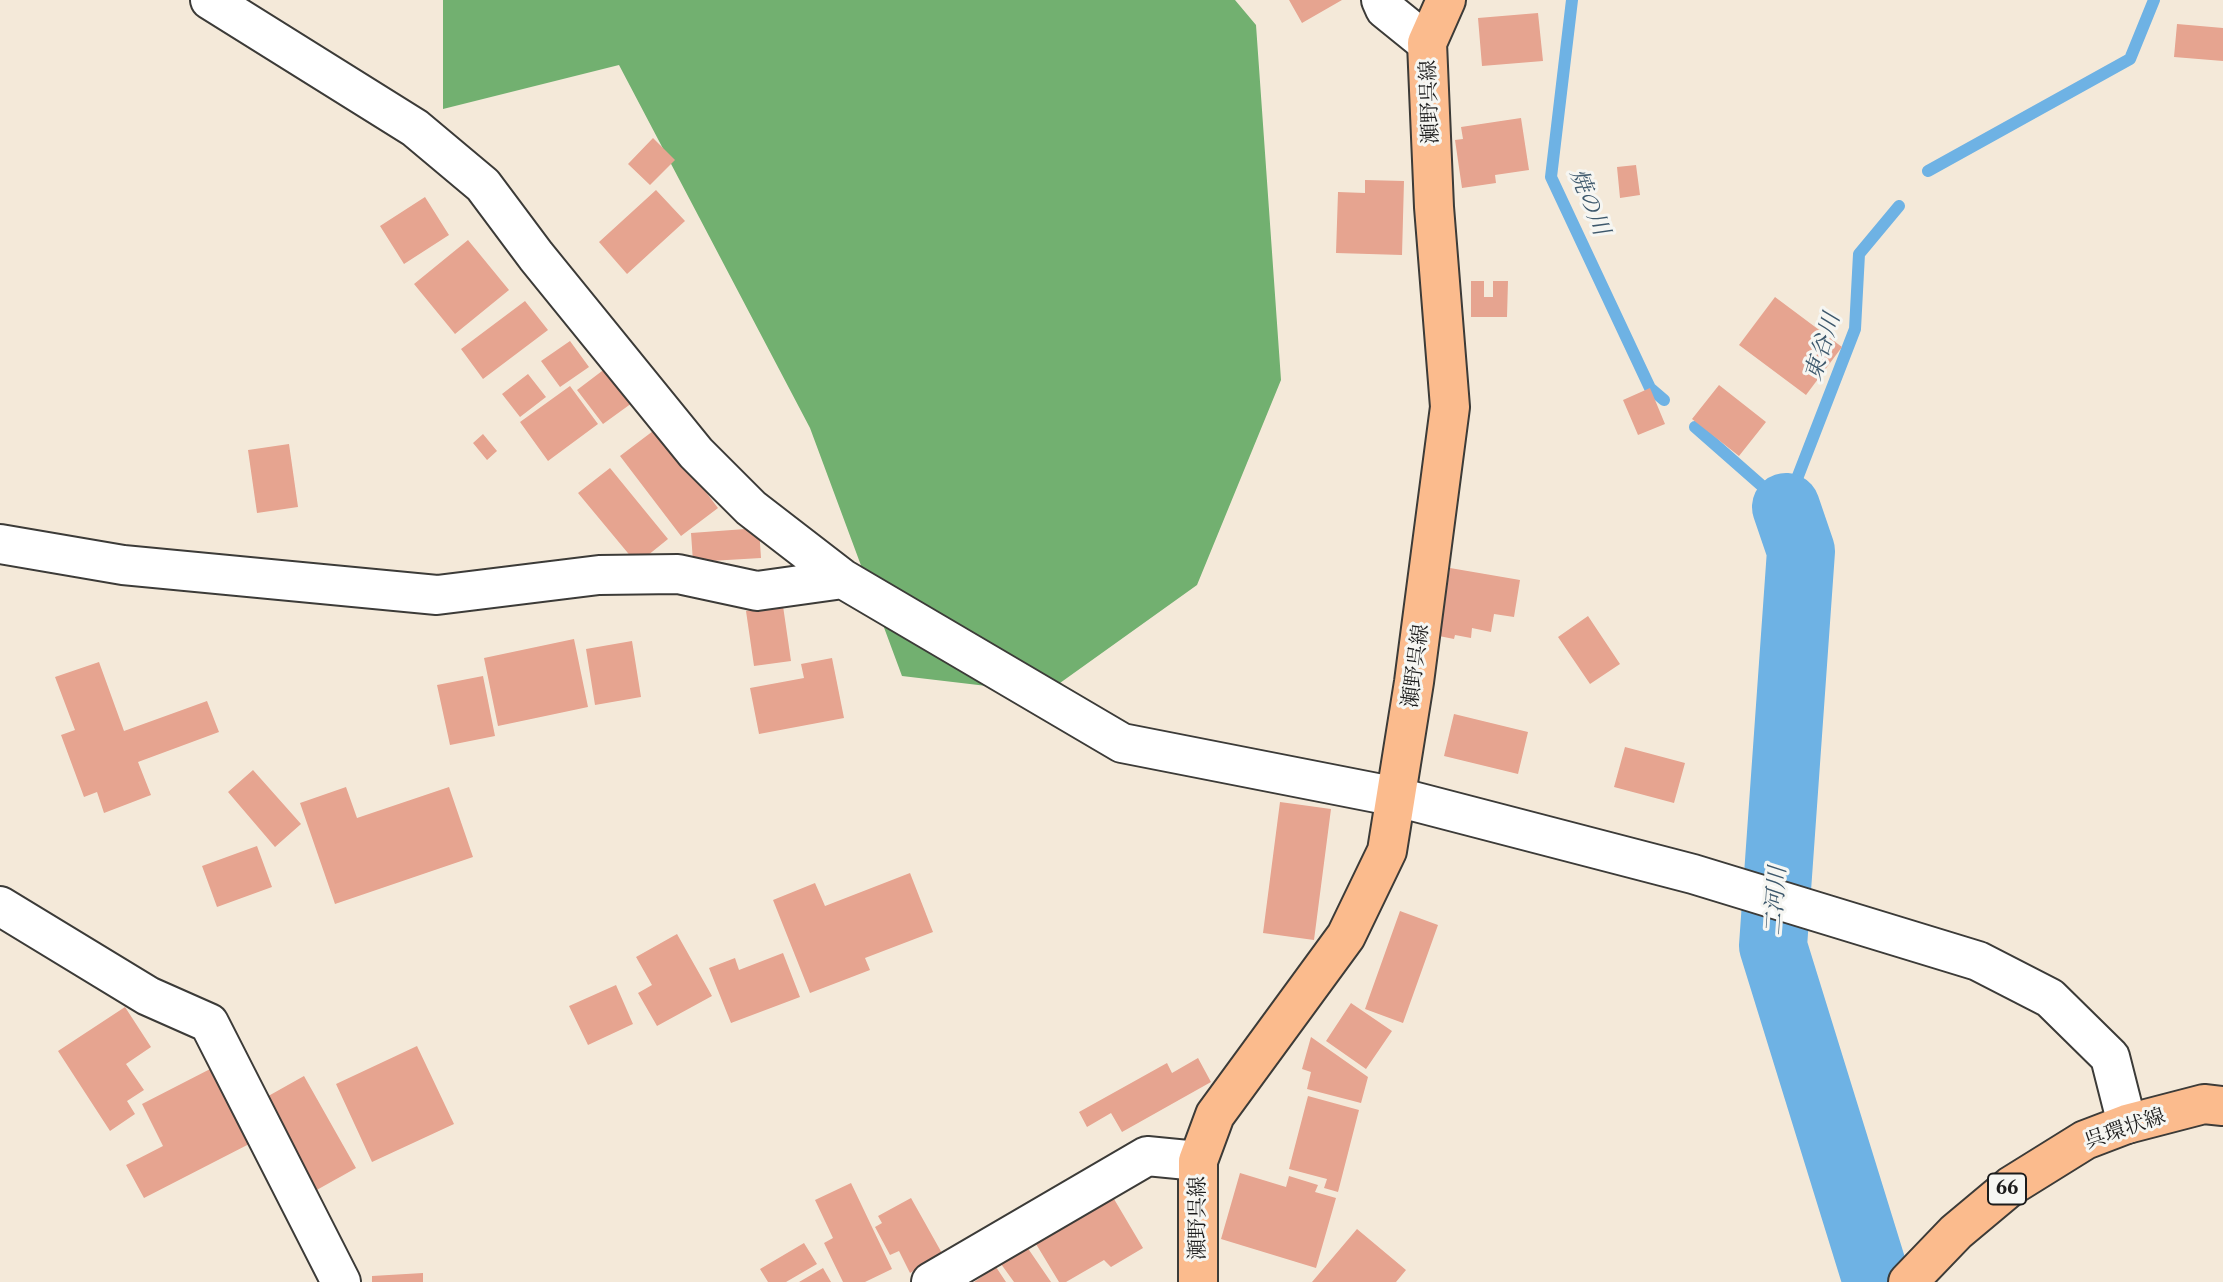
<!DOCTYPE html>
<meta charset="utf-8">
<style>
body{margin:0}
canvas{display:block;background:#f4e9d9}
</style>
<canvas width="2223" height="1282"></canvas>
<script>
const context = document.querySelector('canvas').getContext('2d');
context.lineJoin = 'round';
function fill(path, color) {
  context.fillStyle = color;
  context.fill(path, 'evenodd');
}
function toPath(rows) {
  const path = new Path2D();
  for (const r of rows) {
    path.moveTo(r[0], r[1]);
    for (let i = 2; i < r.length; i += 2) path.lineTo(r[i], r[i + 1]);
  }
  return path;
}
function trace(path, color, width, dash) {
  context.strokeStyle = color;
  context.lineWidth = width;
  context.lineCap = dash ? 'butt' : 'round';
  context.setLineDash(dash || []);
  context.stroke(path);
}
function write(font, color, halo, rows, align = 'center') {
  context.font = font + ' "Libre Caslon Text","Noto Serif JP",serif';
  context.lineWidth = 6;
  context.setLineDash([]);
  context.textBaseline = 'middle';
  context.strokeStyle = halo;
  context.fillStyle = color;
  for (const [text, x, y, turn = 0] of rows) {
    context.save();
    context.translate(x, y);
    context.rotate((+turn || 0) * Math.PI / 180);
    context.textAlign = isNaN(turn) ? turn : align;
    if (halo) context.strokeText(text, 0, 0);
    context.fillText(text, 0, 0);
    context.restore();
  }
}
fill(toPath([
 [443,0,1235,0,1256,25,1281,380,1197,585,1046,693,902,676,810,428,619,65,443,109]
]), '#72b070');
trace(toPath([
 [1572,0,1551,177,1650,388,1664,400],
 [1928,171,2130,59,2154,0],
 [1695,427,1786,507,1855,329,1859,254,1899,206]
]), '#6eb2e4', 12);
trace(toPath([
 [1786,507,1801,551,1773,946,1877,1282]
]), '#6eb2e4', 68);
fill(toPath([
 [1289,0,1342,0,1302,23],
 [1538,13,1543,61,1482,66,1478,18],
 [2177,24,2223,28,2223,61,2174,57],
 [1521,118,1529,170,1495,175,1496,183,1462,188,1455,140,1463,139,1461,127],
 [653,138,675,160,650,185,628,164],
 [1636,165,1640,195,1620,198,1617,167],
 [1365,180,1404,181,1402,255,1336,253,1338,192,1365,193],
 [656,190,685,221,627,274,599,242],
 [425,197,449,235,404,264,380,226],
 [468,240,509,290,455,334,414,284],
 [1471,281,1484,281,1484,297,1493,297,1493,281,1508,281,1507,317,1471,317],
 [1775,297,1842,347,1806,395,1739,345],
 [525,301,548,330,483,379,461,349],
 [570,341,589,367,560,387,541,361],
 [606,368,632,403,603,424,577,390],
 [528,374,546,397,520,417,502,394],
 [1719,385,1766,422,1739,456,1692,419],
 [570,386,598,424,548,461,520,422],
 [1650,388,1665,424,1638,435,1623,400],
 [657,428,718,508,681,536,620,456],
 [483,434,497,451,487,460,473,443],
 [289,444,298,507,257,513,248,450],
 [610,468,668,539,637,564,578,493],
 [759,528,761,558,693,562,691,533],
 [1450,568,1520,580,1514,617,1494,614,1491,632,1472,628,1471,638,1455,635,1454,639,1439,636],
 [783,606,791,661,754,666,746,611],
 [1588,616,1620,664,1590,684,1558,637],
 [574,639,588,707,498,726,484,658],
 [632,641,641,697,595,705,586,649],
 [832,658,844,718,759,734,750,688,804,678,801,664],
 [99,662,124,731,207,701,219,732,138,762,151,795,104,813,97,792,84,797,61,735,75,730,55,677],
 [483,676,495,736,450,745,437,685],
 [1454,714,1528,732,1518,774,1444,756],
 [1625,747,1685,763,1674,803,1614,787],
 [253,770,301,824,275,847,228,792],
 [346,787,357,818,449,787,473,857,335,904,300,803],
 [1280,802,1331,809,1314,940,1263,933],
 [257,846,272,887,217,907,202,866],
 [910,873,933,932,865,958,870,970,810,993,773,900,815,883,825,906],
 [1400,911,1438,925,1403,1023,1365,1009],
 [677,934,712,996,657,1026,638,993,652,985,636,957],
 [783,953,800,997,731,1023,709,968,735,958,739,970],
 [616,985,633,1024,588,1045,569,1006],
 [1351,1003,1392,1031,1366,1069,1326,1041],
 [125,1007,151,1047,126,1064,144,1090,127,1101,135,1114,110,1131,58,1051],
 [1311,1037,1368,1077,1361,1103,1307,1089,1311,1072,1302,1069],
 [417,1046,454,1124,372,1162,336,1084],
 [1198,1058,1211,1082,1122,1132,1111,1113,1087,1127,1079,1112,1167,1063,1172,1073],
 [216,1066,255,1141,144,1198,126,1165,163,1146,142,1104],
 [304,1076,356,1168,306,1196,263,1099],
 [1308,1096,1359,1110,1338,1192,1324,1188,1327,1179,1289,1169],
 [1240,1173,1286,1187,1289,1176,1318,1185,1315,1192,1336,1198,1316,1268,1221,1239],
 [851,1183,892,1269,865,1282,843,1282,824,1243,833,1238,815,1200],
 [911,1198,943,1255,910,1273,899,1251,890,1255,875,1227,882,1223,878,1216],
 [1114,1199,1143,1248,1111,1267,1104,1260,1066,1282,1059,1282,1036,1244],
 [1357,1229,1406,1270,1396,1282,1312,1282],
 [804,1243,817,1264,786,1282,768,1282,760,1269],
 [1027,1247,1051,1282,1014,1282,1001,1264],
 [996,1267,1006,1282,974,1282],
 [823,1268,831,1282,799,1282],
 [423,1273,423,1282,372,1282,372,1276]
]), '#e6a490');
const minor = toPath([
 [210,0,415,128,483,185,536,256,696,453,751,508,843,579,1122,743,1397,797,1693,874,1978,961,2050,998,2110,1057,2127,1124],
 [1381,0,1385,9,1427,43],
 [0,544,123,565,437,595,599,575,678,574,757,591,843,579],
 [0,906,148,996,209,1023,341,1282],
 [931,1282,1147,1156,1198,1161]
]);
const major = toPath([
 [1198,1282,1198,1161,1215,1115,1346,936,1387,851,1414,682,1450,407,1434,207,1427,43,1446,0],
 [1908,1282,1956,1232,2011,1186,2085,1140,2127,1124,2204,1104,2223,1106]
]);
trace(minor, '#3c3b38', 42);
trace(major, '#3c3b38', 42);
trace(minor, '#fff', 38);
trace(major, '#fbbb8d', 38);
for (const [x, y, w] of [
 [2007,1189,38]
]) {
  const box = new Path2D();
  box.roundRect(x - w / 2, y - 15.5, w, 31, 5);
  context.fillStyle = '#f6f6f2';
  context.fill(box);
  trace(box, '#1c1c1c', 2);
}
write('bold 19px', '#1c1c1c', null, [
 ["66",2007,1189]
]);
write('21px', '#1c1c1c', '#f6f6f2', [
 ["瀬野呉線",1430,102,-92],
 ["瀬野呉線",1416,666,-82],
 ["呉環状線",2125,1129,-19],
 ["瀬野呉線",1198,1218,-90]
]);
write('italic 23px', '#3d586c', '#f6f6f2', [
 ["焼の川",1589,202,68],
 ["東谷川",1823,347,-73],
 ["二河川",1776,901,-86]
]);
</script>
